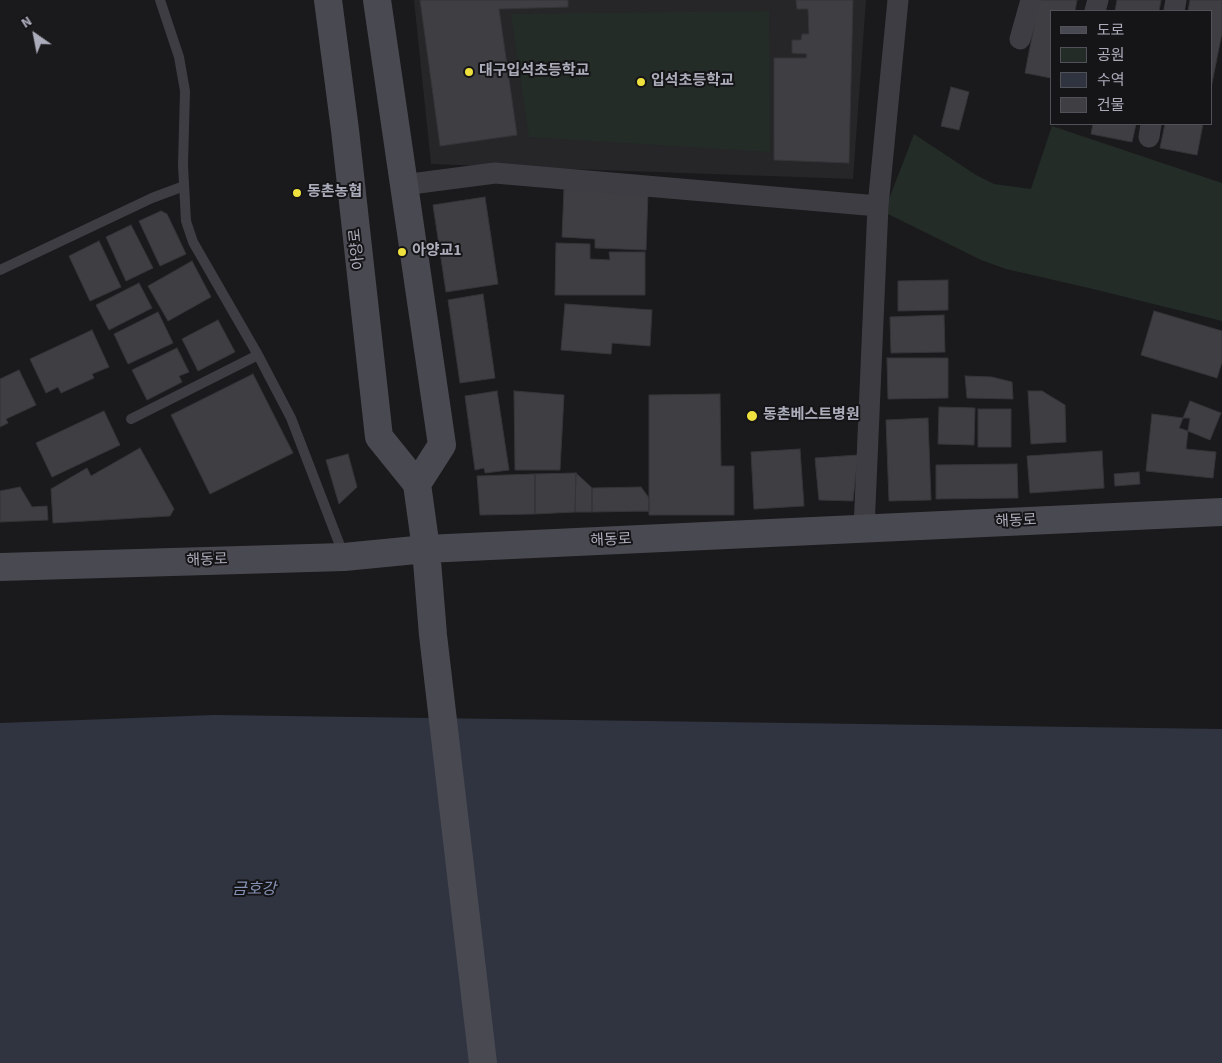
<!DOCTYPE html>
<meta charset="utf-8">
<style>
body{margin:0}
#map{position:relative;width:1222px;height:1063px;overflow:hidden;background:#1a1a1c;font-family:"Source Sans 3","Noto Sans KR",sans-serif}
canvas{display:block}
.legend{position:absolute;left:1050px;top:10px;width:162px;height:115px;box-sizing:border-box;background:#151417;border:1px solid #515159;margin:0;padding:6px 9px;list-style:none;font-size:15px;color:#acadbb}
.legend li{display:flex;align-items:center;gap:10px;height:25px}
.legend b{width:25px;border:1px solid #515159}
.north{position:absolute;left:10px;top:10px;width:50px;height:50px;-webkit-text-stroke:4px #151417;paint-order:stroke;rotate:327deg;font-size:14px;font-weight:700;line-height:20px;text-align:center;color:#acadbb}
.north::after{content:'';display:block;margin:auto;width:18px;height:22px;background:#acadbb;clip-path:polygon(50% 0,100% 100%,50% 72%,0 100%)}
</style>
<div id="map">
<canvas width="1222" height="1063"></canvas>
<ul class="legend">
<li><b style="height:6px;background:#494951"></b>도로</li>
<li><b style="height:14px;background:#232c26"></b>공원</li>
<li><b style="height:14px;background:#2f3440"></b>수역</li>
<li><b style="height:14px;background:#3f3f43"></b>건물</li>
</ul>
<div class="north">N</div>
</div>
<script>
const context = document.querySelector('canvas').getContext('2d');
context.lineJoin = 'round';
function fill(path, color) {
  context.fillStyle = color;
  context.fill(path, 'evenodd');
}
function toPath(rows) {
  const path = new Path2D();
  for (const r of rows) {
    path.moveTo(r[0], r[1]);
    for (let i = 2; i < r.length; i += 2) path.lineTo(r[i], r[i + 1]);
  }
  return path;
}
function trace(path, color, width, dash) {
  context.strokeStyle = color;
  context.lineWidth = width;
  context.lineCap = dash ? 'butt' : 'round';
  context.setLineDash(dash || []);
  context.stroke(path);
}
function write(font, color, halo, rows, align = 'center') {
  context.font = font + ' "Source Sans 3","Noto Sans KR",sans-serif';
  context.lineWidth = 4;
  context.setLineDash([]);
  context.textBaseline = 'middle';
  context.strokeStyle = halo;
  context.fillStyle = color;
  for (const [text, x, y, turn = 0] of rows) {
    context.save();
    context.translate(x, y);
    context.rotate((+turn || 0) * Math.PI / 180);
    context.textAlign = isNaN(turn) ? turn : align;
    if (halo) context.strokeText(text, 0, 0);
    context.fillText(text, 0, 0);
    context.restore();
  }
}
fill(toPath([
 [414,0,866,0,853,179,431,164]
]), '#262629');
fill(toPath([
 [769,11,770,152,529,137,511,14],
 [1052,126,1222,183,1222,321,1093,289,1006,269,981,260,884,212,914,134,976,175,994,184,1031,189]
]), '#232c26');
fill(toPath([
 [214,715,1222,729,1222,1063,0,1063,0,723]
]), '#2f3440');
const building = toPath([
 [420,0,568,0,568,7,499,9,517,135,440,146,420,0],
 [796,0,853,0,849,163,774,160,774,58,806,58,807,54,792,53,792,40,801,40,802,34,809,34,808,9,797,9,796,0],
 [1039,0,1077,0,1075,11,1051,11,1051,78,1025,73,1039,0],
 [1117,0,1161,0,1159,11,1115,11,1117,0],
 [1190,0,1222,0,1222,33,1211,88,1211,11,1188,11,1190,0],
 [951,87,969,92,959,130,941,126,951,87],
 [1093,124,1136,124,1132,142,1091,134,1093,124],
 [1165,124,1203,124,1197,155,1160,148,1165,124],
 [564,189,648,192,646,250,595,248,595,239,562,237,564,189],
 [485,197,498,284,446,292,433,205,485,197],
 [161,211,167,214,186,254,160,266,139,221,161,211],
 [131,225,153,268,126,281,106,237,131,225],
 [99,241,121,287,90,301,69,256,99,241],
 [556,243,590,244,590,259,610,260,609,252,645,252,645,295,555,295,556,243],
 [192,261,211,297,168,321,148,286,192,261],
 [948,280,948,310,898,311,898,281,948,280],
 [139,283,152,308,109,330,96,305,139,283],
 [483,294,495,378,460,383,448,300,483,294],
 [565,304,652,310,650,346,612,343,611,354,561,350,565,304],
 [1154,311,1222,331,1222,362,1217,378,1141,355,1154,311],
 [158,312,173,343,128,364,114,334,158,312],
 [944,315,945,352,891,353,890,317,944,315],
 [218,320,235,352,198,371,182,339,218,320],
 [92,330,109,367,92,374,94,378,61,393,58,387,46,393,30,359,92,330],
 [177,348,189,372,179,376,182,382,147,400,132,370,177,348],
 [887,358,948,358,948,398,888,399,887,358],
 [19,370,36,405,6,419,8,423,0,427,0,379,19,370],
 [253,374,293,453,210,494,171,415,253,374],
 [965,376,992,377,1012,382,1013,399,967,398,965,376],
 [497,391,509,470,485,473,484,468,475,470,465,396,497,391],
 [514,391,564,395,560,470,515,470,514,391],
 [1028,391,1042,391,1065,405,1066,442,1031,444,1028,391],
 [720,394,721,466,734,466,734,515,649,515,649,395,720,394],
 [1190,401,1221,413,1210,440,1188,431,1190,418,1183,418,1190,401],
 [939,407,975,408,974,445,938,444,939,407],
 [978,409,1011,409,1011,447,978,447,978,409],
 [104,411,120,445,52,477,36,443,104,411],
 [1152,414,1183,418,1179,428,1188,431,1186,449,1216,452,1213,478,1146,471,1152,414],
 [928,418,931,500,889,501,886,420,928,418],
 [140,448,174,509,170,516,53,523,51,489,87,468,91,476,140,448],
 [800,449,804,506,754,509,751,452,800,449],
 [1102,451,1104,488,1030,493,1027,456,1102,451],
 [348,454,357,487,339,504,326,460,348,454],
 [858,455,853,501,819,500,815,458,858,455],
 [1017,464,1018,498,936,499,936,465,1017,464],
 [1139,472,1140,484,1115,486,1114,474,1139,472],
 [576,473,575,512,535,514,535,474,576,473],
 [576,473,592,488,592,512,575,512,576,473],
 [535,474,535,514,480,515,477,476,535,474],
 [20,487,32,507,47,506,48,520,0,522,0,491,20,487],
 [641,487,649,498,649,511,592,512,592,488,641,487]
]);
fill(building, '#3f3f43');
trace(building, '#353438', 1);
trace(toPath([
 [160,0,179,57,185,91,183,165,186,221,193,242,258,355,291,418,344,556],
 [0,270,152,198,184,186],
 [131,419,258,355]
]), '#3d3d43', 10);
trace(toPath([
 [1095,11,1098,0],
 [1174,11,1176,0],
 [1020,39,1031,0],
 [1149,137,1151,124],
 [403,185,495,173,878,206,864,529],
 [878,206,898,0]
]), '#3d3d43', 21);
trace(toPath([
 [328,0,345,130,379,437,417,484,426,549,433,635,483,1063],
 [377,0,442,445,417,484],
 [0,567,344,557,426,549,1222,512]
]), '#494951', 28);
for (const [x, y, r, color] of [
 [469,72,5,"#efe23e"],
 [641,82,5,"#efe23e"],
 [297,193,5,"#efe23e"],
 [402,252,5,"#efe23e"],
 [752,416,6,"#efe23e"]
]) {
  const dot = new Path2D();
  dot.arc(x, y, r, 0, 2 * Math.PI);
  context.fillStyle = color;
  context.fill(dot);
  trace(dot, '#151417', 2);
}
write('bold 15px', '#acadbb', '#151417', [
 ["대구입석초등학교",479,72],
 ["입석초등학교",651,82],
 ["동촌농협",307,193],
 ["아양교1",412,252],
 ["동촌베스트병원",763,416]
], 'left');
write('15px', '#acadbb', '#151417', [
 ["아양로",358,249,-96],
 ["해동로",1016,522,-3],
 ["해동로",611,541,-3],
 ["해동로",207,561,-2]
]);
write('italic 16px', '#8592b5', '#151417', [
 ["금호강",254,890]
]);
</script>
